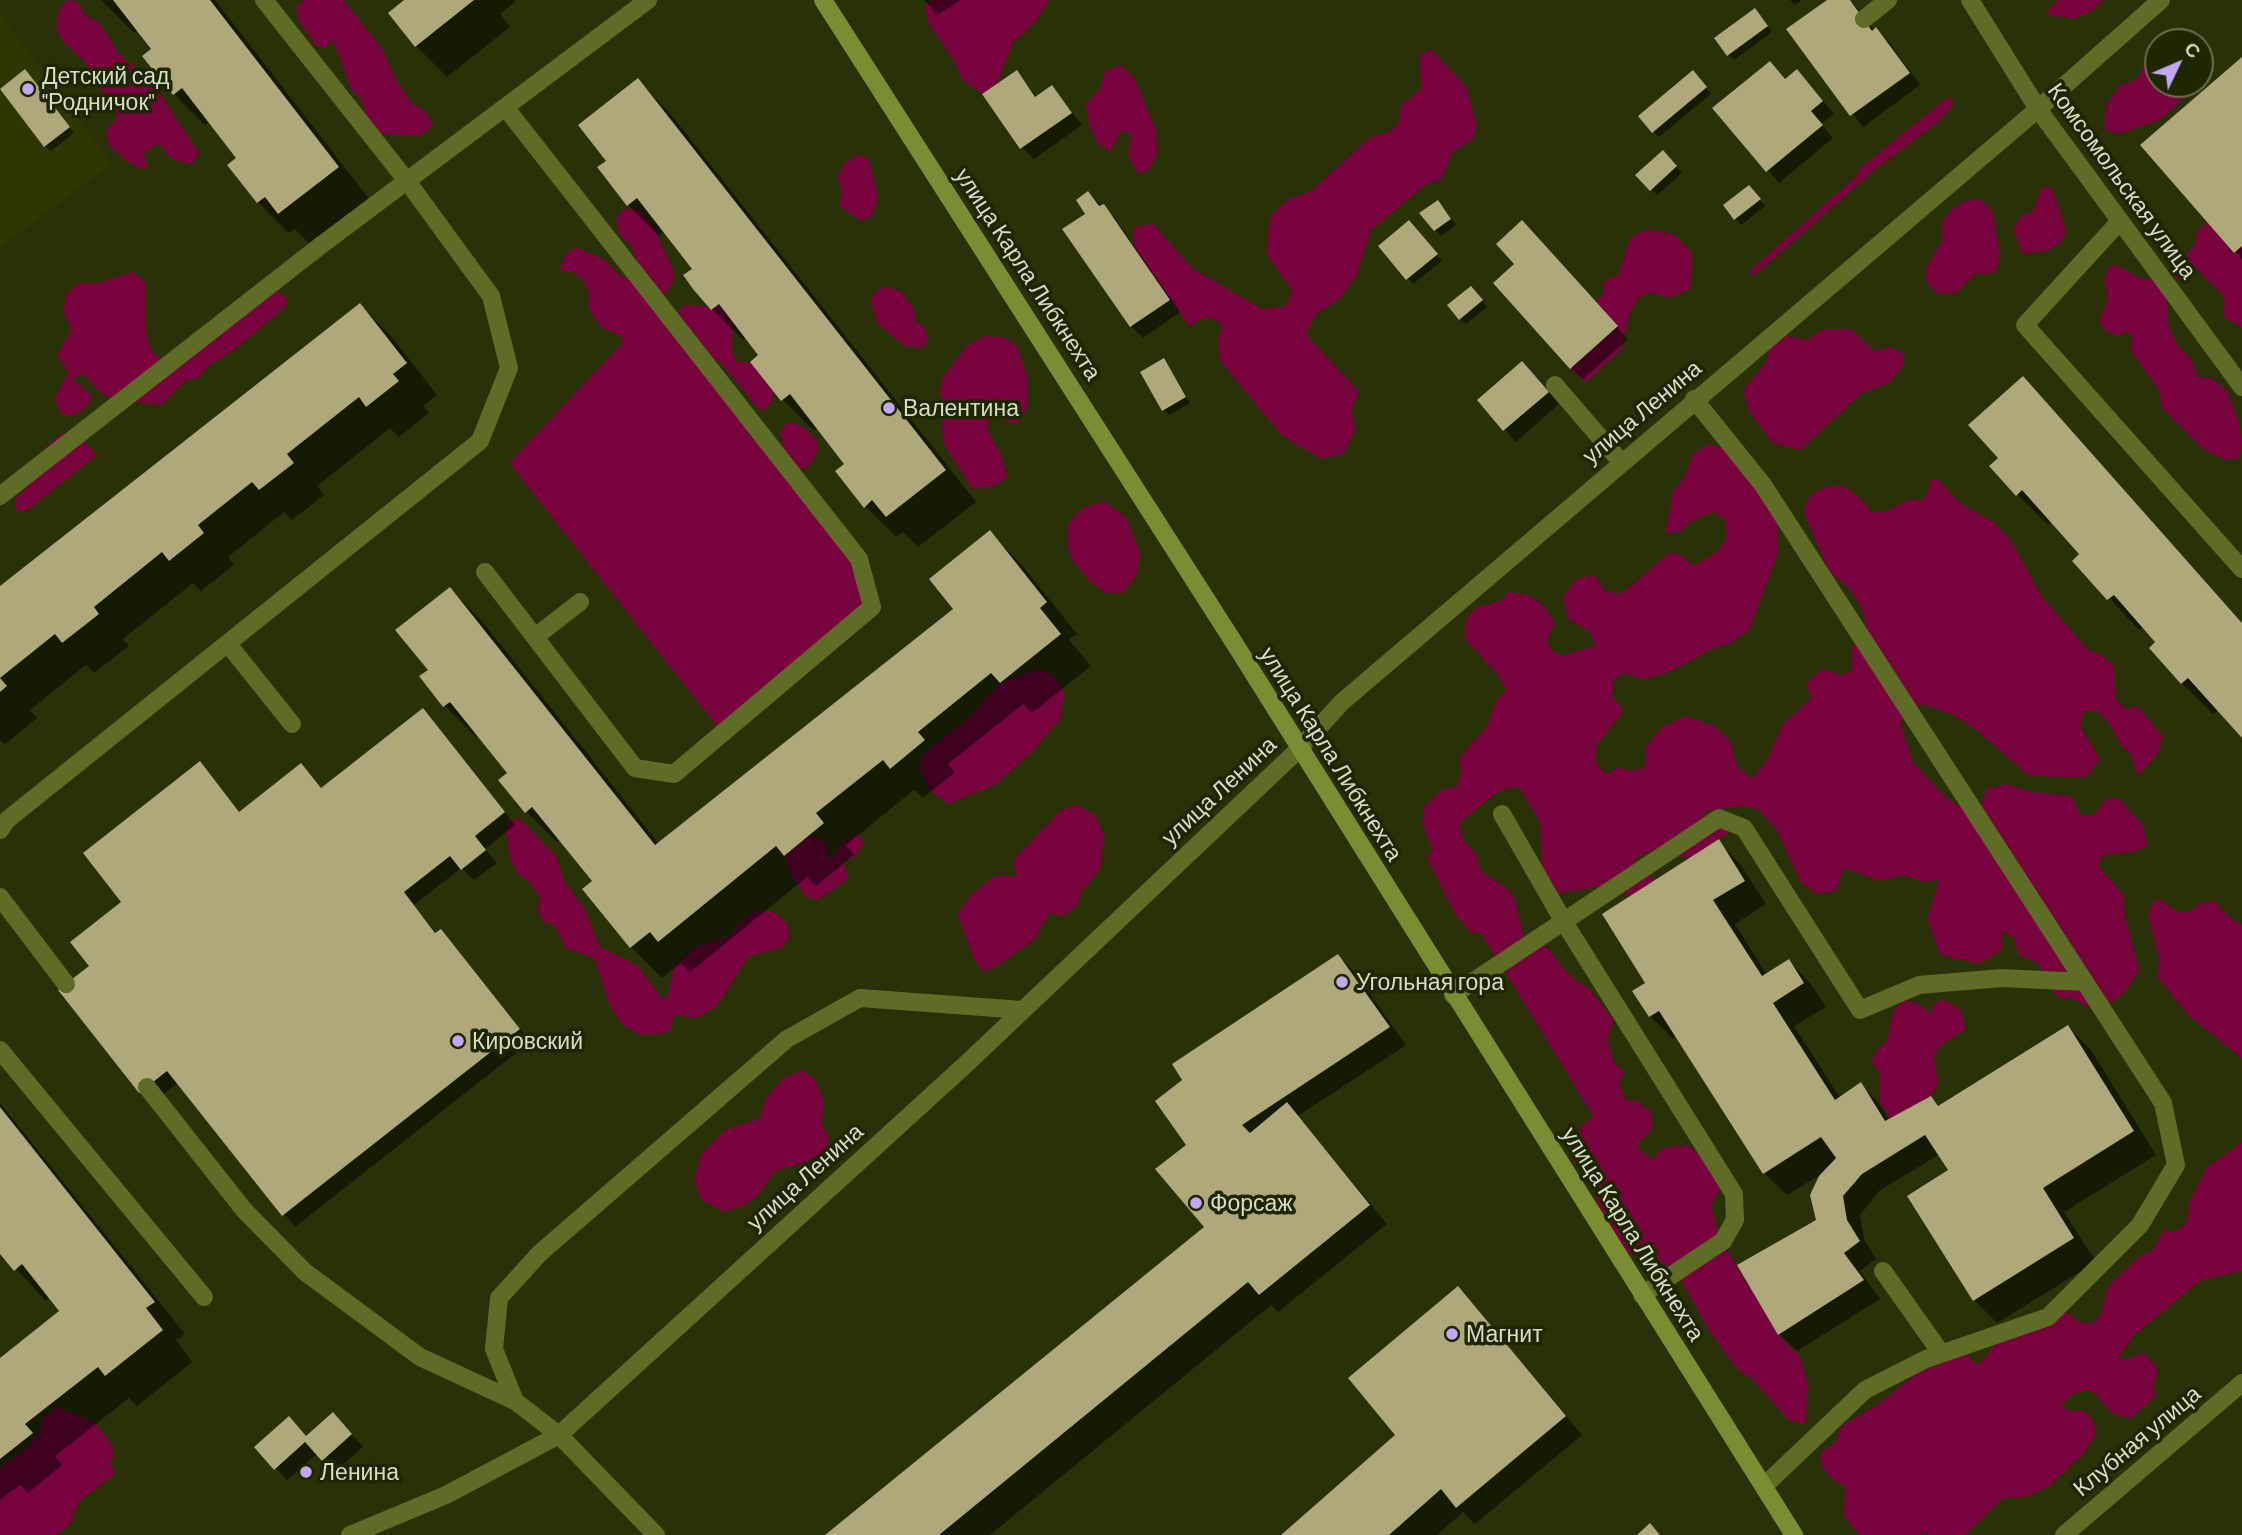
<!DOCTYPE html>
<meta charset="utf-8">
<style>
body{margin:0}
#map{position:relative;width:2242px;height:1535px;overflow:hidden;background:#293107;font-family:Barlow,sans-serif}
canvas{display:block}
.north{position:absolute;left:2144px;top:28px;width:70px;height:70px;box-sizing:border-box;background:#1f2700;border:2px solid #686f4f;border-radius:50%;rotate:46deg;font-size:19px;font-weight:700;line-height:28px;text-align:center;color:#d6dcc6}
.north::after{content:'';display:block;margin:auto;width:24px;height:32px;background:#c2a8f3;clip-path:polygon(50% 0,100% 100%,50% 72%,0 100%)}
</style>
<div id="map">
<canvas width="2242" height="1535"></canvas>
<div class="north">С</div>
</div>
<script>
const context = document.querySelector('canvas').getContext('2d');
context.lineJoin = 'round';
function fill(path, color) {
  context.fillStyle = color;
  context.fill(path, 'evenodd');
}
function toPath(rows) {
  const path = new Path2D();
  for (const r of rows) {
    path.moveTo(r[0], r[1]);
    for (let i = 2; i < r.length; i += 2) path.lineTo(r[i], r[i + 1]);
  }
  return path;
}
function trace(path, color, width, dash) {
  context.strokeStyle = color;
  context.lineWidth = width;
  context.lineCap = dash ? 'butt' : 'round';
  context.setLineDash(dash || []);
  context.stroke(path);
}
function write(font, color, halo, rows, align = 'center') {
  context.font = font + ' Barlow,sans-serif';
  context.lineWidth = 7;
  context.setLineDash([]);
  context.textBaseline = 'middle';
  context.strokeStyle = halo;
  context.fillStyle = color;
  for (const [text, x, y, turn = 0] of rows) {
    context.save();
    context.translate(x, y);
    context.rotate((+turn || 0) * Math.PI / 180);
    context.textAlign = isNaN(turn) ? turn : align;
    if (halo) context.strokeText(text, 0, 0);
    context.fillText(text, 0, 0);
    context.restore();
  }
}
fill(toPath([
 [0,14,112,164,0,248]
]), '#2e3702');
fill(toPath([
 [66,0,78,2,85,15,100,24,119,54,156,88,199,153,192,164,173,160,158,144,143,153,148,167,140,169,126,161,108,144,105,131,116,119,115,100,102,91,84,61,65,44,56,30,58,11],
 [305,0,343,0,383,50,394,77,412,104,424,110,433,125,421,136,383,134,369,126,361,99,351,89,333,40,325,48,316,46,298,20,296,5],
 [932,0,1049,0,1035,22,1013,42,996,85,982,94,962,80,955,63,928,22,925,4],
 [2057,0,2103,0,2092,11,2074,19,2045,14],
 [1431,49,1466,87,1476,124,1473,139,1452,152,1441,179,1425,185,1370,231,1356,276,1339,299,1316,314,1305,334,1359,392,1351,408,1355,429,1343,454,1321,459,1282,436,1219,360,1218,338,1222,326,1213,318,1202,319,1189,326,1133,247,1134,227,1153,224,1193,269,1262,309,1285,306,1292,291,1266,254,1270,216,1288,199,1311,191,1369,138,1387,133,1398,124,1400,106,1421,88,1419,56],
 [2158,51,2158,84,2199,84,2160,120,2119,134,2104,129,2106,105,2120,85,2136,80,2147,59],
 [1120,65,1134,77,1156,131,1157,153,1149,170,1137,173,1128,156,1131,135,1121,130,1110,152,1098,144,1090,128,1085,104,1099,90,1105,71],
 [1949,96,1954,104,1938,122,1872,172,1755,275,1748,272,1855,177,1860,168],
 [859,154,869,161,878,197,872,216,861,221,839,206,842,193,837,176,844,164],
 [2042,186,2052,188,2066,231,2061,242,2047,251,2022,254,2013,229,2020,216,2032,212],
 [1980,199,1992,210,1999,252,1998,267,1991,274,1975,273,1956,293,1939,294,1927,284,1925,269,1941,242,1941,223,1951,210,1964,201],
 [637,208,652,225,672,266,674,280,659,303,674,323,677,312,684,305,707,306,711,310,719,304,733,324,731,350,737,362,750,362,775,393,769,406,760,411,719,361,709,360,773,450,783,445,780,433,784,425,793,422,805,428,818,443,816,456,809,466,792,473,859,559,872,607,723,734,509,463,623,342,621,336,600,327,588,307,589,294,584,282,572,271,560,271,564,256,575,247,603,259,619,275,632,281,636,260,631,246,620,235,615,220,622,210],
 [2207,222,2233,253,2242,246,2242,327,2224,318,2223,295,2192,265,2184,276,2176,280,2171,272,2194,245,2197,231],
 [1646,229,1675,235,1692,253,1690,289,1669,298,1651,292,1638,298,1629,315,1621,350,1586,382,1570,369,1617,326,1595,301,1604,294,1602,283,1618,274,1630,238],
 [2114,264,2142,279,2156,280,2166,291,2168,326,2179,348,2190,357,2198,377,2212,378,2227,391,2239,423,2242,439,2240,458,2225,460,2203,449,2161,407,2159,391,2130,350,2133,335,2125,332,2118,336,2104,330,2099,322,2107,300,2104,281,2107,270],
 [133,272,145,282,146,333,151,351,169,364,276,291,287,298,285,307,270,320,231,352,210,364,198,378,186,380,161,405,121,401,101,394,83,373,72,379,92,396,87,406,73,416,61,414,54,398,68,372,57,355,71,330,63,310,67,293,78,283,97,283],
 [882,286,901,291,914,310,915,322,924,326,928,340,923,348,904,346,877,323,870,299],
 [1823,329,1851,329,1874,351,1891,347,1904,354,1904,364,1889,383,1862,393,1800,450,1772,443,1749,412,1743,390,1766,362,1770,343,1779,334,1806,340],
 [983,336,1003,337,1017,346,1027,378,1027,408,1016,425,992,415,986,429,1001,454,1007,477,995,486,972,489,943,443,940,390,942,378,966,346],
 [61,433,78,435,97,455,29,509,16,512,16,497,28,486,28,474,42,451],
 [1709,444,1725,449,1777,507,1778,552,1749,630,1731,643,1712,649,1669,672,1642,680,1625,673,1614,679,1612,697,1624,710,1595,747,1596,763,1606,774,1619,767,1628,771,1644,768,1646,747,1662,727,1686,716,1714,726,1730,741,1737,766,1752,779,1767,759,1782,725,1811,698,1806,683,1821,669,1841,675,1852,671,1852,646,1866,627,1862,609,1849,588,1829,572,1803,511,1809,496,1827,486,1844,486,1860,498,1871,512,1886,512,1909,499,1922,500,1928,491,1930,480,1939,480,1958,502,1993,522,2011,541,2041,596,2088,650,2102,655,2114,666,2115,699,2126,709,2137,706,2162,735,2158,753,2138,776,2129,752,2121,746,2110,725,2096,710,2083,712,2080,726,2100,759,2086,777,2053,777,2028,775,1974,728,1955,716,1923,704,1910,711,1900,723,1913,763,1947,799,1977,816,1986,789,2007,784,2031,792,2071,796,2081,815,2093,815,2106,799,2118,798,2143,826,2147,845,2138,851,2103,855,2098,866,2123,895,2125,917,2139,970,2124,993,2102,1009,2091,1009,2072,998,2059,998,2047,984,2038,963,2018,955,2014,938,2002,931,2001,950,1979,964,1940,955,1927,919,1939,880,1924,882,1903,875,1881,881,1843,868,1836,891,1816,894,1800,881,1776,829,1759,810,1742,806,1705,811,1703,818,1727,825,1729,832,1690,858,1655,850,1638,856,1633,864,1655,880,1629,897,1600,886,1556,894,1542,873,1540,823,1519,787,1500,790,1459,823,1462,839,1476,854,1480,870,1506,888,1515,899,1523,936,1539,938,1569,975,1590,990,1613,1020,1607,1039,1614,1063,1624,1072,1619,1084,1626,1101,1635,1100,1651,1112,1651,1130,1636,1146,1652,1160,1664,1147,1689,1145,1711,1168,1721,1187,1711,1205,1719,1237,1778,1335,1800,1357,1807,1384,1806,1425,1788,1420,1753,1380,1737,1369,1710,1332,1677,1274,1666,1264,1641,1256,1617,1255,1597,1207,1594,1187,1572,1160,1572,1141,1584,1123,1593,1116,1481,933,1470,932,1454,913,1427,858,1432,851,1422,823,1424,807,1441,790,1457,786,1461,772,1459,758,1487,726,1496,700,1506,691,1497,674,1464,638,1466,619,1475,608,1502,600,1507,592,1528,595,1544,606,1554,623,1546,644,1560,656,1595,646,1590,632,1568,619,1563,597,1575,579,1594,575,1605,591,1621,594,1670,552,1683,556,1693,566,1716,552,1725,541,1725,520,1714,512,1692,521,1679,532,1665,533,1673,491,1684,477,1692,454],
 [1104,501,1126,518,1140,553,1136,577,1122,593,1107,593,1090,582,1071,559,1067,544,1068,524,1082,508],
 [1038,669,1054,675,1064,693,1060,719,1030,754,996,784,948,804,929,790,920,771,921,756,968,718,1000,683],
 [1075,805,1094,814,1104,835,1100,869,1081,892,1076,907,1063,916,1049,913,1034,940,996,967,983,971,974,960,957,913,972,894,995,876,1016,876,1013,860,1060,811],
 [509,819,521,820,556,856,565,883,584,908,600,947,638,966,663,1000,669,992,673,968,694,947,731,936,737,925,754,911,774,912,788,924,789,937,782,948,749,956,716,1007,696,1018,674,1015,671,1029,660,1034,640,1035,621,1024,609,1004,594,958,565,948,555,925,543,922,537,910,540,898,530,883,516,872,510,859,506,833],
 [858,834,864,843,854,858,843,861,848,879,818,900,806,897,793,879,784,856,811,835,824,842,830,860,843,841],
 [2160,899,2177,912,2189,912,2199,904,2214,901,2232,920,2242,924,2242,1058,2189,1016,2157,977,2159,959,2148,915,2151,904],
 [1904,1000,1917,1003,1930,1013,1935,1002,1944,1000,1960,1009,1966,1029,1940,1046,1933,1056,1938,1084,1931,1096,1890,1118,1880,1103,1879,1074,1871,1060,1876,1051,1887,1041,1893,1010],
 [803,1070,814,1079,824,1101,821,1123,829,1138,825,1151,806,1162,775,1171,757,1196,745,1205,725,1212,701,1200,694,1180,700,1155,725,1130,759,1119,766,1098,782,1079],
 [2242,1142,2242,1271,2201,1280,2133,1336,2118,1358,2125,1359,2144,1353,2158,1370,2153,1386,2155,1396,2131,1418,2114,1415,2091,1390,2072,1394,2061,1405,2068,1411,2083,1410,2094,1421,2095,1435,2084,1453,2048,1487,2024,1497,2003,1498,1965,1535,1929,1535,1924,1532,1920,1535,1859,1535,1844,1516,1845,1485,1834,1481,1823,1469,1820,1457,1823,1451,1836,1442,1841,1426,1877,1405,1918,1372,1939,1365,1957,1353,1966,1353,1976,1365,1982,1361,2002,1333,2060,1306,2078,1322,2091,1324,2100,1316,2108,1286,2137,1258,2152,1250,2164,1229,2173,1233,2186,1223,2190,1200,2207,1167],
 [57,1407,94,1422,110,1442,114,1453,110,1464,115,1474,78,1502,71,1523,57,1535,0,1535,0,1468,26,1448,40,1431,44,1417]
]), '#78033e');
fill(toPath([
 [101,0,215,0,369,199,310,244,295,229,289,233,258,202,229,165,239,158,210,121,205,125,174,94,154,49,139,29,134,33],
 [407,0,514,0,515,2,500,14,510,27,447,77,416,46,390,13],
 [924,0,960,0,938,15],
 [1790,0,1802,0,1795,5],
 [1830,0,1851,0,1874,31,1876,29,1888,41,1920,85,1863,127,1789,30],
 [1760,16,1772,32,1734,60,1716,39],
 [2242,59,2242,259,2235,252],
 [1017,73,1037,97,1052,87,1082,125,1034,159,1022,147],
 [30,76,74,133,51,151,45,146],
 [1698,78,1711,94,1659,137,1654,132],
 [1786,80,1808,83,1834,114,1821,124,1833,138,1779,183,1715,108],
 [638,81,669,112,976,502,918,547,903,532,896,537,865,506,846,464,818,428,814,431,783,400,752,362,761,356,747,337,743,340,712,309,694,269,665,231,659,236,628,205,608,161],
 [1663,152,1682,173,1657,195,1638,175],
 [1088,193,1115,218,1180,312,1143,338,1131,326,1088,214],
 [1754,193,1765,206,1741,225,1725,206],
 [1443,207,1456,225,1441,236,1422,214],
 [1414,228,1442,261,1413,284,1380,247],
 [1534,234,1628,339,1583,379,1571,368,1517,264],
 [1477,294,1487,307,1466,324,1460,318],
 [360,305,391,336,437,395,423,406,429,413,399,437,390,428,317,486,324,495,292,520,284,512,228,557,234,565,201,591,193,583,123,639,129,646,94,673,86,665,30,710,37,718,5,744,0,740,0,589],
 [1164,361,1190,403,1169,415,1164,410],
 [1534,375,1559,404,1516,442,1479,400],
 [2023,379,2242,622,2242,735,2219,709,2213,714,2182,683,2151,648,2158,642,2144,626,2139,630,2075,561,2082,555,2052,522,2048,525,2017,494,2000,458],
 [990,533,1021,564,1077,634,1069,640,1091,666,1032,713,1023,704,948,764,955,772,923,798,914,790,846,845,854,855,816,886,807,877,690,972,681,963,662,978,631,947,584,889,594,881,561,840,557,842,526,811,509,773,478,735,476,737,445,706,422,677,430,670,450,589,481,620,659,844,955,609],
 [423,710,515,825,485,849,497,863,474,880,461,868,414,905,437,934,441,931,452,943,530,1042,295,1227,179,1082,153,1103,91,966,200,764,240,813,301,765,322,789],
 [1719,842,1741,865,1766,904,1735,924,1767,975,1789,961,1811,984,1826,1007,1794,1026,1840,1098,1860,1084,1878,1102,1890,1121,1930,1098,1940,1107,2068,1027,2091,1050,2156,1155,2064,1212,2096,1262,1997,1323,1974,1300,1909,1197,1951,1171,1940,1154,1879,1191,1860,1215,1864,1239,1876,1259,1860,1271,1880,1299,1797,1351,1779,1334,1818,1220,1822,1174,1787,1195,1764,1173,1677,1036,1673,1039,1650,1016,1647,983],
 [1338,956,1356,974,1406,1045,1298,1116,1387,1224,1278,1312,1271,1305,990,1535,828,1535,1206,1228,1188,1146],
 [0,1103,185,1334,176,1340,192,1362,137,1406,129,1398,55,1456,62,1465,28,1493,20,1485,0,1500,0,1360,61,1311,50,1297,46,1301,0,1251],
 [1458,1288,1582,1435,1475,1524,1463,1512,1437,1535,1284,1535,1394,1437],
 [344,1426,363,1447,335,1471,318,1453,287,1480,257,1447]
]), '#0007');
fill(toPath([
 [113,0,210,0,339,167,278,214,265,197,257,203,227,165,236,158,182,88,173,95,142,56,151,49],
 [404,0,474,0,415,47,388,13],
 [1827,0,1850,0,1872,31,1876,27,1910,73,1850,116,1786,29],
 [1755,8,1768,26,1727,56,1714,38],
 [2242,57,2242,246,2234,253,2140,145],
 [1770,61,1785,79,1797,69,1823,101,1811,111,1823,125,1766,172,1712,108],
 [25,69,70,127,44,147,0,89],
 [1017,70,1035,97,1052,85,1072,113,1020,149,982,94],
 [1693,70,1707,87,1652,133,1638,116],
 [638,78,946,470,886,517,872,500,864,508,835,471,844,464,790,394,781,401,750,362,758,355,719,304,711,310,693,289,683,275,692,269,637,198,627,206,597,167,606,161,578,125],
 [1663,150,1677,166,1650,191,1635,175],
 [1749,185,1761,199,1734,220,1723,205],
 [1088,191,1099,206,1104,204,1170,300,1130,327,1062,229,1085,214,1076,200],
 [1438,200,1451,219,1434,231,1419,213],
 [1409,220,1438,254,1406,280,1378,246],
 [1522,220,1618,326,1570,369,1493,283,1514,264,1496,244],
 [1471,286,1483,300,1459,320,1447,305],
 [360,303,407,363,393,374,399,381,366,407,359,397,287,454,294,463,259,490,252,482,198,525,204,533,169,561,162,552,94,607,99,614,62,643,55,634,0,678,7,686,0,692,0,586],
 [1164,358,1186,397,1162,411,1140,372],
 [1522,361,1549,392,1503,431,1477,400],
 [2023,376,2242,623,2242,738,2188,678,2181,684,2149,648,2155,642,2114,595,2107,600,2072,561,2079,554,2022,490,2016,496,1989,466,1998,458,1968,425],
 [990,530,1047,602,1040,608,1061,634,1000,683,991,673,918,732,925,740,890,769,883,760,816,813,824,823,784,856,776,846,658,942,650,932,630,948,582,889,592,881,532,807,525,813,498,780,507,773,450,702,443,707,419,676,428,670,395,630,450,587,655,845,953,609,929,579],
 [423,708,505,812,475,836,486,850,461,870,450,856,404,892,435,933,441,929,520,1029,282,1216,167,1071,139,1093,58,990,89,966,70,942,121,902,83,853,200,761,239,812,301,763,321,788],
 [1719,839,1745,881,1713,900,1762,976,1789,959,1804,983,1773,1003,1835,1100,1861,1082,1885,1121,1931,1096,1938,1106,2068,1025,2134,1131,2043,1188,2074,1238,1973,1301,1907,1196,1948,1170,1925,1135,1862,1174,1843,1196,1847,1220,1860,1241,1844,1253,1864,1280,1778,1335,1737,1265,1816,1220,1810,1195,1819,1176,1836,1158,1821,1137,1763,1174,1659,1011,1649,1017,1632,991,1645,983,1602,914],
 [1338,954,1390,1027,1242,1125,1250,1133,1287,1102,1370,1205,1259,1295,1248,1282,939,1535,825,1535,1204,1227,1155,1169,1186,1145,1155,1101,1182,1080,1172,1064],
 [0,1107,155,1302,146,1308,163,1330,105,1376,98,1367,25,1424,33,1433,0,1459,0,1358,59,1311,22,1264,14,1271,0,1254],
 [1458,1286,1566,1416,1456,1508,1441,1489,1389,1535,1281,1535,1395,1435,1348,1378],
 [333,1412,352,1434,322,1461,305,1442,274,1470,254,1447,289,1416,306,1436],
 [1650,1523,1660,1535,1637,1535]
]), '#afa87a');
trace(toPath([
 [1864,19,1888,0],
 [2120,221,2025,325,2242,569],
 [1555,385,1621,462],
 [1694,399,1763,485,2163,1103,2176,1165,2140,1225,2048,1317,1926,1359,1865,1390,1764,1486],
 [0,496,320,246,648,0],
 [485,572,635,768,674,774,872,607,859,559,505,107],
 [535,637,580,602],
 [228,644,292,724],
 [1502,814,1564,922,1734,1194,1735,1220,1723,1241,1642,1295],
 [0,830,7,820,480,441,509,368,491,296,407,181,264,0],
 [0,897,66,984],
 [1453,995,1719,818,1744,828,1860,1010,1919,985,2002,978,2085,982],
 [0,1050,204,1297],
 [147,1087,244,1210,305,1272,420,1357,515,1401,559,1435],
 [1883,1271,1941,1353],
 [515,1401,494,1349,499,1298,540,1253,787,1039,860,998,1022,1010]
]), '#5e6c25', 18);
trace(toPath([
 [1970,0,2038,109,2242,387],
 [1298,750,1342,702,2038,109,2161,0],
 [559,1435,656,1535],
 [2064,1535,2242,1383]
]), '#5e6c25', 18);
trace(toPath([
 [350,1535,446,1495,559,1435,964,1066,1298,750]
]), '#5e6c25', 18);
trace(toPath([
 [823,0,1233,641,1794,1535]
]), '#7b8d33', 18);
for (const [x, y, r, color] of [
 [28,89,7,"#c2a8f3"],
 [889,408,7,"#c2a8f3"],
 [1342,982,7,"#c2a8f3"],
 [458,1041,7,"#c2a8f3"],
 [1196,1203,7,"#c2a8f3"],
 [1452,1334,7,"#c2a8f3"],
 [306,1472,7,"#c2a8f3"]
]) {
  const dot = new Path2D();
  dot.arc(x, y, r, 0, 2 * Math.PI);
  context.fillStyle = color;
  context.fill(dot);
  trace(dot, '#1f2700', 2.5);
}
write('23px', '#d6dcc6', '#1f2700', [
 ["Детский сад",42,76],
 ["\"Родничок\"",42,102],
 ["Валентина",903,408],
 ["Угольная гора",1356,982],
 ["Кировский",472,1041],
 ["Форсаж",1210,1203],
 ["Магнит",1466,1334],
 ["Ленина",320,1472]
], 'left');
write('23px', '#d6dcc6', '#1f2700', [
 ["Комсомольская улица",2122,181,54],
 ["улица Карла Либкнехта",1028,274,57],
 ["улица Ленина",1642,412,-40],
 ["улица Карла Либкнехта",1331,754,58],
 ["улица Ленина",1219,791,-43],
 ["улица Ленина",805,1177,-42],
 ["улица Карла Либкнехта",1633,1234,58],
 ["Клубная улица",2137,1441,-40]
]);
</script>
